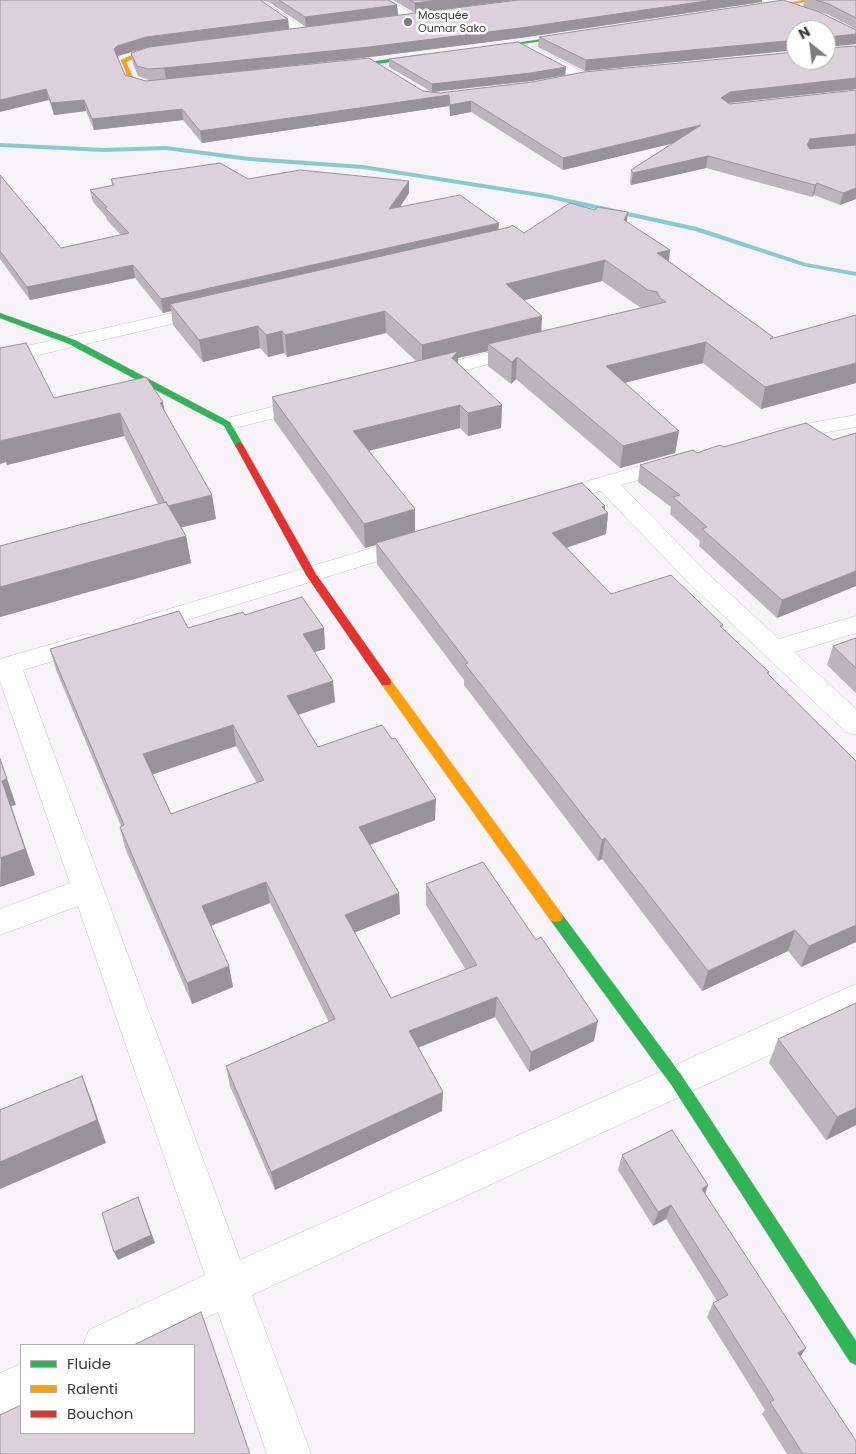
<!DOCTYPE html>
<meta charset="utf-8">
<style>
body{margin:0}
#map{position:relative;width:856px;height:1454px;overflow:hidden;background:#f7f3f8;font-family:Poppins,sans-serif}
canvas{display:block}
.legend{position:absolute;left:20px;top:1344px;width:175px;height:90px;box-sizing:border-box;background:#fff;border:1px solid #b1b0b1;margin:0;padding:6px 9px;list-style:none;font-size:15px;color:#3d3a3d}
.legend li{display:flex;align-items:center;gap:10px;height:25px}
.legend b{width:25px;border:1px solid #b1b0b1}
.north{position:absolute;left:786px;top:20px;width:50px;height:50px;box-sizing:border-box;background:#fff;border:1px solid #b1b0b1;border-radius:50%;rotate:331deg;font-size:14px;font-weight:700;line-height:20px;text-align:center;color:#3d3a3d}
.north::after{content:'';display:block;margin:auto;width:18px;height:22px;background:#7e7b7e;clip-path:polygon(50% 0,100% 100%,50% 72%,0 100%)}
</style>
<div id="map">
<canvas width="856" height="1454"></canvas>
<ul class="legend">
<li><b style="height:6px;background:#30b455"></b>Fluide</li>
<li><b style="height:6px;background:#ff9f0a"></b>Ralenti</li>
<li><b style="height:6px;background:#e5322d"></b>Bouchon</li>
</ul>
<div class="north">N</div>
</div>
<script>
const context = document.querySelector('canvas').getContext('2d');
context.lineJoin = 'round';
function toPath(rows) {
  const path = new Path2D();
  for (const r of rows) {
    path.moveTo(r[0], r[1]);
    for (let i = 2; i < r.length; i += 2) path.lineTo(r[i], r[i + 1]);
  }
  return path;
}
function fill(path, color) {
  context.fillStyle = color;
  context.fill(path, 'evenodd');
}
function trace(path, color, width, dash) {
  context.strokeStyle = color;
  context.lineWidth = width;
  context.lineCap = dash ? 'butt' : 'round';
  context.setLineDash(dash || []);
  context.stroke(path);
}
function write(font, color, halo, rows, align = 'center') {
  context.font = font + ' Poppins,sans-serif';
  context.lineWidth = 5;
  context.setLineDash([]);
  context.textBaseline = 'middle';
  context.strokeStyle = halo;
  context.fillStyle = color;
  for (const [text, x, y, turn = 0] of rows) {
    context.save();
    context.translate(x, y);
    context.rotate((+turn || 0) * Math.PI / 180);
    context.textAlign = isNaN(turn) ? turn : align;
    if (halo) context.strokeText(text, 0, 0);
    context.fillText(text, 0, 0);
    context.restore();
  }
}
fill(toPath([
 [0,143,104,148,166,146,249,157,363,165,546,194,697,227,806,263,856,272,856,276,803,266,695,231,546,198,363,169,249,161,166,150,104,152,0,147,0,143]
]), '#84ccd2');
const street = toPath([
 [375,0,389,0,420,18,414,21,410,20,375,0],
 [762,0,779,0,826,16,856,30,856,39,818,20,764,2,762,0],
 [264,3,268,4,310,32,308,34,300,34,260,8,258,6,260,4,264,3],
 [533,47,588,74,589,77,583,81,578,80,529,54,527,51,533,47],
 [208,305,214,306,217,310,214,314,0,364,0,352,208,305],
 [524,343,531,345,533,349,531,353,423,381,416,379,413,375,416,371,524,343],
 [308,398,315,400,318,404,315,408,227,430,220,428,217,424,220,420,308,398],
 [856,415,856,427,777,441,770,439,767,435,770,431,777,429,856,415],
 [675,456,683,457,686,462,683,467,621,485,705,571,779,639,856,616,856,633,794,652,856,709,856,735,846,732,687,581,601,491,551,506,543,504,540,499,543,494,675,456],
 [412,536,420,538,424,543,420,548,145,633,136,631,132,625,136,619,412,536],
 [87,634,96,636,100,642,96,648,23,670,240,1260,856,984,856,1015,252,1295,311,1454,267,1454,218,1312,148,1345,83,1345,89,1330,205,1275,78,906,0,935,0,909,70,883,0,681,0,659,87,634],
 [21,1364,21,1407,0,1416,0,1373,21,1364]
]);
const fast = toPath([
 [576,34,578,36,485,49,483,48,576,34],
 [425,54,427,57,339,69,336,67,425,54],
 [0,313,75,340,230,422,243,445,239,448,236,447,224,426,69,344,0,318,0,313],
 [556,912,561,913,682,1076,856,1341,856,1365,850,1362,672,1086,551,921,549,917,551,913,556,912]
]);
const slow = toPath([
 [805,0,815,0,757,10,755,9,805,0],
 [171,49,171,51,139,56,126,62,134,80,141,83,162,83,164,86,140,87,130,82,121,60,138,53,171,49],
 [386,678,390,679,561,913,563,917,561,921,556,922,551,921,382,685,381,682,382,679,386,678]
]);
const jam = toPath([
 [239,442,243,445,316,574,390,679,391,682,390,685,382,685,306,575,235,445,239,442]
]);
trace(street, '#c7c4c7', 1);
trace(fast, '#c7c4c7', 1);
trace(slow, '#c7c4c7', 1);
trace(jam, '#c7c4c7', 1);
fill(street, '#fefdfe');
fill(fast, '#30b455');
fill(slow, '#ff9f0a');
fill(jam, '#e5322d');
fill(toPath([
 [0,0,388,0,397,5,398,15,306,27,269,2,264,1,262,2,288,19,289,29,148,47,118,56,117,58,125,75,146,81,149,80,138,76,133,64,131,53,762,2,520,38,370,57,214,74,440,93,826,60,796,30,796,50,585,71,538,47,539,37,803,6,805,0,856,0,856,29,827,14,819,12,856,30,856,44,827,47,827,48,856,46,856,89,729,103,730,104,856,90,856,199,840,205,814,195,812,197,706,168,631,185,630,182,631,170,673,143,563,170,471,112,450,116,449,106,202,143,183,120,94,130,86,111,54,115,49,100],
 [393,0,514,0,415,13],
 [389,59,566,67,565,75,531,81,432,92,389,67],
 [0,175,61,248,121,235,107,220,106,217,93,202,90,190,112,185,111,179,409,181,409,193,400,207,498,229,524,233,627,222,670,250,669,261,773,337,773,338,856,315,856,383,761,409,703,363,625,383,679,431,675,453,620,468,516,379,511,384,488,366,488,351,458,358,458,363,502,405,501,428,468,436,460,428,369,451,415,532,605,506,605,510,608,513,606,534,567,548,611,594,723,625,722,628,769,672,769,675,856,761,856,942,801,967,788,951,702,991,602,859,598,861,464,685,464,680,377,564,376,545,365,548,274,420,272,397,416,361,386,333,287,357,284,353,268,357,260,348,203,362,173,325,171,311,163,313,135,278,30,300,0,259],
 [602,281,641,308,541,332,524,300],
 [0,348,54,398,165,411,216,519,181,527,186,536,191,563,0,617,0,546,158,504,124,436,7,465,6,462,0,464],
 [856,433,856,586,777,618,699,546,700,541,670,514,671,507,638,482,640,465,724,447,833,440],
 [245,615,324,628,325,649,315,652,335,702,298,715,318,747,435,820,370,845,399,893,400,914,354,933,391,998,466,970,426,905,426,884,594,1041,529,1072,495,1017,418,1048,442,1111,275,1190,230,1086,226,1066,329,1022,270,903,211,926,233,987,192,1004,125,848,120,827,121,826,56,670,50,649,188,628],
 [236,746,257,783,171,814,152,774],
 [856,638,856,693,827,665,833,646],
 [856,1003,856,1125,826,1140,769,1063,778,1039],
 [622,1155,708,1185,705,1194,800,1357,856,1454,787,1454,762,1414,765,1410,707,1317,713,1303,717,1301,666,1219,653,1226,618,1170]
]), '#bdb3be');
fill(toPath([
 [438,0,514,0,415,13,415,3],
 [713,0,762,0,762,2,520,38,370,57,166,79,164,68],
 [397,5,398,15,306,27,305,17],
 [288,19,289,29,148,47,118,56,115,60,114,49,117,46,146,37],
 [856,34,856,44,826,47,826,39,828,37],
 [796,40,796,50,585,71,586,60],
 [566,67,565,75,531,81,432,92,432,84],
 [856,78,856,89,728,103,721,98,730,92],
 [46,89,49,100,0,112,0,100],
 [449,95,449,106,202,143,200,131],
 [84,100,86,111,54,115,51,103],
 [471,101,471,112,450,116,450,105],
 [182,109,183,120,94,130,92,119],
 [701,125,699,137,563,170,563,158],
 [856,134,856,145,808,151,807,145,810,139],
 [708,156,706,168,631,185,633,173],
 [409,181,409,193,390,222,389,209],
 [817,183,814,195,812,197,815,185],
 [856,188,856,199,840,205,843,193],
 [628,212,626,231,624,220],
 [499,223,498,235,170,304,171,311,163,313,161,299],
 [670,250,667,270,657,253],
 [605,260,602,281,505,305,506,284],
 [133,265,135,278,30,300,27,287],
 [385,311,386,333,287,357,285,335],
 [542,316,541,338,488,344,488,351,458,358,457,374,422,367,422,345],
 [258,326,260,348,203,362,199,340],
 [282,331,284,353,268,357,266,335],
 [706,342,703,363,603,388,606,366],
 [517,357,516,379,511,384,512,362],
 [856,363,856,383,761,409,765,387],
 [163,402,167,425,160,403],
 [460,405,460,428,355,454,353,431],
 [502,405,501,428,468,436,468,413],
 [120,413,124,436,7,465,0,441],
 [679,431,675,453,620,468,623,446],
 [0,441,6,462,0,464],
 [212,495,216,519,171,530,167,506],
 [605,506,604,515,608,513,606,534,550,553,552,533,602,507],
 [415,509,415,532,376,543,376,545,365,548,364,524],
 [186,536,191,563,0,617,0,587],
 [856,571,856,586,777,618,782,600],
 [324,628,325,649,305,655,303,634],
 [333,681,335,702,289,718,287,696],
 [233,725,236,746,148,776,143,754],
 [0,758,16,805,11,806,35,875,0,887,2,781],
 [436,799,435,820,361,848,359,827],
 [605,838,602,859,598,861,602,840],
 [266,882,270,903,207,927,202,906],
 [399,893,400,914,346,936,345,915],
 [856,925,856,942,801,967,809,946],
 [795,930,788,951,702,991,708,971],
 [229,966,233,987,192,1004,187,983],
 [497,997,495,1017,409,1051,409,1031],
 [598,1021,594,1041,529,1072,531,1052],
 [82,1076,91,1099,106,1143,0,1189,0,1162],
 [443,1092,442,1111,275,1190,271,1172],
 [856,1108,856,1125,826,1140,837,1117],
 [708,1185,703,1200,702,1189],
 [138,1197,155,1243,118,1260,114,1252],
 [671,1205,666,1219,653,1226,658,1212],
 [806,1348,798,1361,798,1353]
]), '#9a929b');
const building = toPath([
 [0,0,260,0,288,19,146,37,117,46,114,49,125,75,146,81,369,58,423,91,440,93,532,82,584,72,796,52,796,60,826,60,826,30,796,30,796,40,586,60,539,37,783,0,819,12,856,30,856,34,828,37,826,39,827,48,856,46,856,78,730,92,721,98,730,104,856,90,856,134,810,139,807,145,810,149,856,145,856,188,843,193,817,183,815,185,708,156,633,173,631,170,701,125,563,158,471,101,450,105,449,95,200,131,182,109,92,119,84,100,51,103,46,89,0,100,0,0],
 [279,0,388,0,397,5,305,17,279,0],
 [410,0,438,0,415,3,410,0],
 [518,0,713,0,520,28,369,47,164,68,148,69,137,66,131,53,149,47,518,0],
 [816,0,856,0,856,18,829,4,816,0],
 [518,42,566,67,531,73,432,84,389,59,518,42],
 [220,163,248,179,300,170,409,181,389,209,460,195,499,223,161,299,133,265,27,287,0,251,0,175,61,248,129,233,105,208,107,207,90,190,114,185,111,179,220,163],
 [570,203,595,210,597,207,628,212,624,220,670,250,657,253,773,337,770,339,856,315,856,363,765,387,706,342,606,366,679,431,623,446,517,357,512,362,488,344,666,302,660,298,657,292,648,290,605,260,506,284,542,316,422,345,385,311,285,335,282,331,266,335,258,326,199,340,170,304,510,227,512,225,524,233,570,203],
 [26,343,54,398,146,377,163,402,160,403,212,495,168,506,166,502,165,503,120,413,0,441,0,348,26,343],
 [458,351,452,358,502,405,468,413,460,405,353,431,415,509,364,524,272,397,458,351],
 [806,423,833,440,856,433,856,571,782,600,702,529,707,527,673,497,680,495,640,465,693,450,697,453,720,445,724,447,806,423],
 [582,483,605,506,602,507,608,513,552,533,611,594,671,575,723,625,720,626,769,672,767,673,856,761,856,925,809,946,795,930,708,971,605,838,602,840,465,664,468,663,376,543,582,483],
 [166,502,186,536,0,587,0,546,166,502],
 [302,597,324,628,303,634,333,681,287,696,318,747,382,725,392,739,395,738,436,799,359,827,399,893,345,915,391,998,477,965,426,884,483,862,536,940,541,937,598,1021,531,1052,497,997,409,1031,443,1092,271,1172,226,1066,335,1019,266,882,202,906,229,966,187,983,120,827,124,825,50,649,179,611,188,628,243,612,245,615,302,597],
 [233,725,264,780,171,814,143,754,233,725],
 [856,638,856,668,833,646,856,638],
 [0,759,7,779,2,781,25,849,0,858,0,759],
 [856,1003,856,1108,837,1117,778,1039,856,1003],
 [82,1076,97,1120,0,1162,0,1110,82,1076],
 [672,1130,708,1185,702,1189,806,1348,798,1353,856,1441,856,1454,803,1454,770,1402,774,1400,713,1303,728,1295,671,1205,658,1212,622,1155,672,1130],
 [138,1197,151,1235,114,1252,102,1213,138,1197],
 [201,1312,250,1454,0,1454,0,1415,21,1405,21,1433,194,1433,194,1345,134,1345,201,1312]
]);
fill(building, '#dcd0dd');
trace(building, '#9a929b', 1);
for (const [x, y, r, color] of [
 [408,22,5,"#7e7b7e"]
]) {
  const dot = new Path2D();
  dot.arc(x, y, r, 0, 2 * Math.PI);
  context.fillStyle = color;
  context.fill(dot);
  trace(dot, '#fff', 2);
}
write('11px', '#3d3a3d', '#fff', [
 ["Mosquée",418,16],
 ["Oumar Sako",418,29]
], 'left');
</script>
